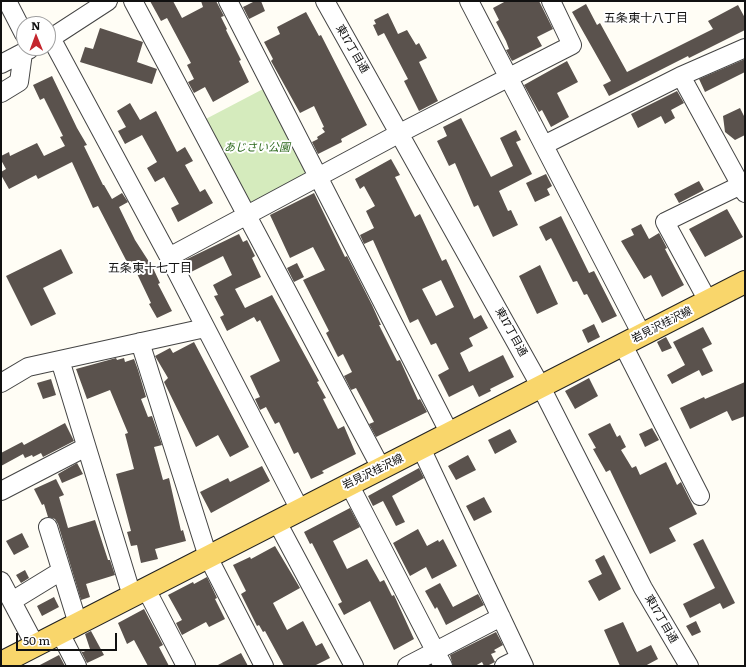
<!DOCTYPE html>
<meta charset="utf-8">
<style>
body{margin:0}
#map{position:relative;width:746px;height:667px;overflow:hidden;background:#fffdf5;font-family:Literata,serif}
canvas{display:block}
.frame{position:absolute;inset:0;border:2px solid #111;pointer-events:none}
.north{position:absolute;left:16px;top:16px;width:40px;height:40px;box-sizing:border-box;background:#fff;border:1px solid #a0a0a0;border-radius:50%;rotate:359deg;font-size:11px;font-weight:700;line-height:16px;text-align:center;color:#111}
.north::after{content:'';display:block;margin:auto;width:14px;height:18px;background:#c4262e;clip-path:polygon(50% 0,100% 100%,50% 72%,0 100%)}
.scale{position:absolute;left:16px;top:633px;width:101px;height:18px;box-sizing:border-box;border:2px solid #111;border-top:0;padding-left:5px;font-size:12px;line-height:14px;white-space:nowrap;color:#111;-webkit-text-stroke:3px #fff;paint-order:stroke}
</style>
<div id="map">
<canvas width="746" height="667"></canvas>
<div class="frame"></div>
<div class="north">N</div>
<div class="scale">50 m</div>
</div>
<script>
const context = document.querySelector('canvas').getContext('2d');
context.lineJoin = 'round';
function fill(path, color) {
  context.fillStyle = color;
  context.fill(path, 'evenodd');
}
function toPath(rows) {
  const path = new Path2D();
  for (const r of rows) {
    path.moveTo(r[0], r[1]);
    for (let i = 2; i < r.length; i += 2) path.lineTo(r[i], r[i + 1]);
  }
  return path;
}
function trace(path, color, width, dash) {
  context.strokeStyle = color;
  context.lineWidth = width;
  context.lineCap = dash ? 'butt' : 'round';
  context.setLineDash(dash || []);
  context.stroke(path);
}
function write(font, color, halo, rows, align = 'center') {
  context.font = font + ' Literata,"Noto Sans JP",serif';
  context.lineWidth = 4;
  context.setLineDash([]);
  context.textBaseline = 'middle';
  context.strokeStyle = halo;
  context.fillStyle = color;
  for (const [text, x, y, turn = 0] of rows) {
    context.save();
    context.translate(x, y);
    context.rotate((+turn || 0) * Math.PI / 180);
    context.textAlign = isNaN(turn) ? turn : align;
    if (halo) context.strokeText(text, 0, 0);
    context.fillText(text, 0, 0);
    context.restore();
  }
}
fill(toPath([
 [265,88,311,174,248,208,202,121]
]), '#d5ebbd');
fill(toPath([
 [150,1,173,1,182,18,203,7,201,1,216,1,224,16,221,17,227,29,226,30,241,60,239,61,249,82,213,102,205,87,194,93,188,82,194,79,187,65,191,63,167,18,161,21],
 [255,1,261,1,265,11,249,19,243,7],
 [506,1,539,1,553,29,537,37,542,46,512,61,506,50,509,49,506,41,496,22,499,20,493,8],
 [586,4,597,25,600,23,627,72,713,29,708,21,738,5,745,18,745,30,689,58,688,56,609,96,603,85,611,81,572,12],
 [306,12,319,36,321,35,367,125,341,139,342,142,318,154,312,142,318,139,317,137,325,132,322,128,324,127,314,106,300,113,271,61,273,59,264,42,280,34,277,27],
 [388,13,398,34,407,30,416,45,419,43,427,58,419,62,438,101,419,111,404,81,408,79,384,33,378,36,373,25,376,24,374,20],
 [100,28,143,42,137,62,157,69,152,84,80,62,85,47,93,49],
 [745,59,745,72,705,92,699,79],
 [567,61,578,82,557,93,569,117,551,127,542,110,539,112,524,85],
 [52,76,77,128,87,145,84,146,103,185,104,185,112,199,122,193,128,202,119,207,135,240,153,268,160,283,158,284,172,311,157,318,149,304,151,303,131,261,127,262,98,206,93,208,72,162,38,179,36,175,9,189,1,175,1,172,6,169,1,160,1,156,9,152,10,156,37,143,44,156,65,146,60,137,63,136,44,98,40,100,33,85],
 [677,91,684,103,671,110,675,118,665,124,661,116,638,128,631,114],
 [130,103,140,120,156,111,177,152,185,147,193,161,185,165,200,192,205,189,213,203,178,222,171,208,179,204,164,177,155,182,147,168,157,162,142,135,125,144,118,131,126,127,117,111],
 [740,108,745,118,745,135,735,140,725,132,723,116],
 [461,118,491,177,513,166,500,138,516,130,521,140,516,142,532,174,499,191,508,211,511,210,518,225,493,237,478,205,474,207,455,163,449,166,437,141,447,136,443,127],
 [391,159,400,175,395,177,415,217,420,214,442,261,446,259,474,319,481,315,488,328,469,338,473,346,460,353,469,372,503,355,514,377,490,389,491,391,479,397,473,385,449,397,438,375,449,369,436,343,431,345,418,319,410,323,373,240,364,244,360,235,374,228,366,211,375,206,364,186,360,189,355,179],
 [441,280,454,307,436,316,422,289],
 [546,174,552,186,547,189,550,195,535,202,526,183],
 [699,181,704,190,679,203,674,194],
 [314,193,345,257,347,256,372,305,381,325,379,325,397,361,400,360,418,400,420,399,427,412,376,437,369,424,374,422,356,388,351,390,344,376,352,372,343,354,338,357,326,333,329,331,303,280,325,270,313,247,290,258,270,215],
 [727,209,743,237,705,257,689,229],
 [561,216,589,273,594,271,617,316,602,323,587,294,584,295,577,281,573,282,551,238,546,241,539,227],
 [641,224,649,239,659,233,667,248,665,249,684,285,662,297,651,275,644,279,621,241,634,235,631,229],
 [239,234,243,242,247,240,255,256,252,258,261,277,235,289,245,308,272,295,319,381,317,382,326,398,323,399,338,429,344,426,356,454,322,471,324,473,311,479,298,452,294,454,279,422,275,424,266,407,260,410,255,399,260,397,250,376,280,361,260,320,257,322,254,317,227,331,220,317,224,315,214,296,218,295,213,285,232,275,223,256,189,273,183,261],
 [61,249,73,273,43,288,56,314,31,326,6,276],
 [297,263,304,277,294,282,287,268],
 [540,265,558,304,537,314,519,276],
 [594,324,600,337,588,343,582,330],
 [703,327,712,344,702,349,713,371,702,376,699,370,672,384,667,375,685,365,673,342],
 [666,337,672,348,662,352,657,342],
 [194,342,249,447,230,457,218,435,196,447,164,382,168,378,155,356,170,348,173,353],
 [116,358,117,360,124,358,125,362,134,359,138,370,146,397,141,399,148,417,152,416,162,445,154,447,163,480,169,478,181,531,183,530,186,541,155,549,158,559,141,563,137,545,131,546,127,532,131,531,116,474,134,469,125,434,128,433,110,390,87,399,76,369],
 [589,378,598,396,575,409,565,391],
 [51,379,56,395,43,399,37,383],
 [745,382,745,416,732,421,727,411,690,429,680,408,704,397,705,399],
 [65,423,74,441,43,457,41,453,33,457,32,455,25,458,23,454,1,466,1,453,22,442,24,445],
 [610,423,617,437,620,435,626,447,621,450,632,468,636,466,640,475,666,462,677,485,681,482,697,514,669,528,676,541,650,554,610,470,606,472,593,449,596,448,588,434],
 [652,428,659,440,645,447,639,434],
 [510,429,517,442,495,454,488,440],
 [468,455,476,470,456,480,448,466],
 [77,463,83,474,62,483,58,474],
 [262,466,270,481,211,513,200,492,228,478,230,482],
 [419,468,424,478,392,496,405,522,396,526,383,501,373,506,368,496],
 [56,479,64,495,59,497,68,528,95,520,108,560,110,560,115,575,86,584,90,597,81,600,58,524,55,519,48,517,44,504,42,505,34,489],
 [484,497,492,512,474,521,466,506],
 [350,508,360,527,333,541,347,569,367,559,380,582,384,580,392,596,394,595,414,639,394,650,370,601,344,615,338,604,342,602,312,543,310,544,304,532],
 [418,529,427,546,438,540,439,542,443,539,457,566,432,579,426,567,410,576,393,543],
 [22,533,29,547,14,555,6,541],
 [703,539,735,603,723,609,720,603,690,618,683,604,715,588,693,544],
 [275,546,300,588,273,603,287,630,303,621,316,646,322,643,330,658,314,666,284,666,265,631,263,632,259,625,257,626,241,594,246,591,233,565,250,557,251,559],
 [604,555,621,589,599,601,588,581,602,574,595,560],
 [25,570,29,578,21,583,16,575],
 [207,577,217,598,215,599,225,619,209,627,206,622,182,635,176,623,182,620,168,595,193,582,194,584],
 [440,583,453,607,478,594,484,605,446,625,437,607,435,609,425,591],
 [54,597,59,607,42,616,37,606],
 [144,609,163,645,159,647,169,666,148,666,134,640,127,644,118,623],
 [696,621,701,632,692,636,686,626],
 [623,622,637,652,651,645,658,659,645,666,620,666,604,630],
 [91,631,104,655,87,663,81,651,83,652,90,649,85,634],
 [496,632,503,645,494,650,496,652,491,654,495,662,487,666,484,666,482,662,475,666,453,666,450,655],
 [241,653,248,666,216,666],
 [59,655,65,666,38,666]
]), '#5a524d');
const minor = toPath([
 [7,1,24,34],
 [133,1,381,468],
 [228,1,450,434],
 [325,1,541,387,643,588,689,666],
 [469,1,642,335],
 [51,38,169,257,300,510],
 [48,40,108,1],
 [1,64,30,49],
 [681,76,745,193],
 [1,93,19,82,23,53],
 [544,145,681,76,745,48],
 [169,257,400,133,572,45,551,1],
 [708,301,665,222,741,185],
 [140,342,208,557,264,666],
 [623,345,700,496],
 [60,360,132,596],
 [1,383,28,367,205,328],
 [421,448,524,666],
 [349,484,443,666],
 [1,491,86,447],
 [277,522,354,666],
 [48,527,78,624],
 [1,581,35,645],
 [146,589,186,666],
 [12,601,61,571],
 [60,633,77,666],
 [407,666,501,617],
 [504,666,520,658]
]);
const major = toPath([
 [1,663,745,282]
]);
trace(minor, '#444', 20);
trace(major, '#222', 24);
trace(minor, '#fff', 18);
trace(major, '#f9d66b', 22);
write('11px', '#111', '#fff', [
 ["東17丁目通",352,49,60],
 ["岩見沢桂沢線",662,325,-27],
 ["東17丁目通",511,332,61],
 ["岩見沢桂沢線",373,472,-26],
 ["東17丁目通",661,619,60]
]);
write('italic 11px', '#2f6b1f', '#fff', [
 ["あじさい公園",257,148]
]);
write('12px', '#111', '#fff', [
 ["五条東十八丁目",646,18],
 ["五条東十七丁目",150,268]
]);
</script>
